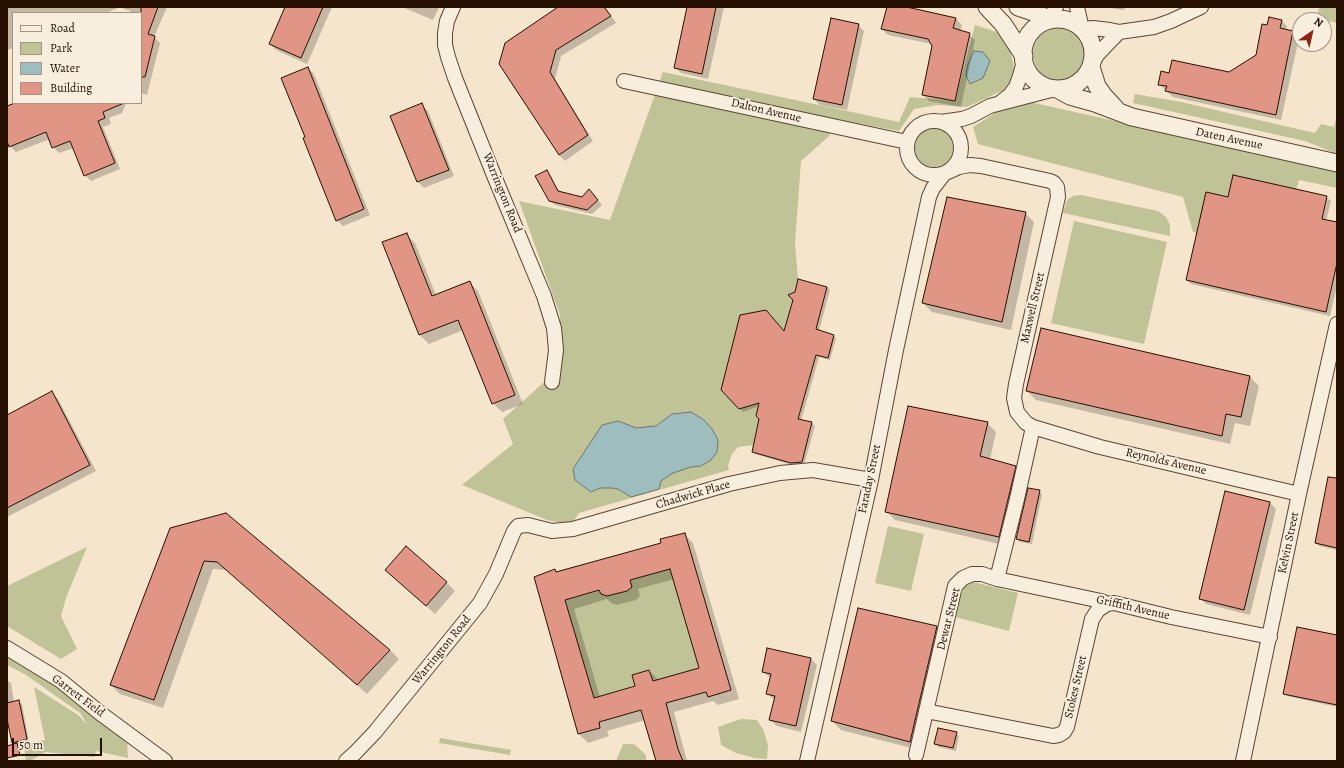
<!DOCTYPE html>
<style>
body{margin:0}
#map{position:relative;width:1344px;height:768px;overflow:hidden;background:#f5e5cc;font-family:Alegreya,serif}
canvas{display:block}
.frame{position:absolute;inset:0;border:8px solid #261001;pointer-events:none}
.legend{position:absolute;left:12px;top:12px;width:130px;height:92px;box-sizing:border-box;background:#f8eede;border:1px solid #a49586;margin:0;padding:5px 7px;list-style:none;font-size:12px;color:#261001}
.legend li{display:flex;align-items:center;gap:8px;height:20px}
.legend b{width:20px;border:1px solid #a49586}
.north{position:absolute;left:1292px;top:12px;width:40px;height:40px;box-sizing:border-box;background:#f8eede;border:1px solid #a49586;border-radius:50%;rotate:34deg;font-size:11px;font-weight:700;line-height:16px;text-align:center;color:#261001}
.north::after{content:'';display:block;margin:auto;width:14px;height:18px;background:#8f2418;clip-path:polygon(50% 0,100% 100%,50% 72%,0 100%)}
.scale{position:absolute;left:12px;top:738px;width:90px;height:18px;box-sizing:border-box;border:2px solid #261001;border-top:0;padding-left:5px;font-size:12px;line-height:14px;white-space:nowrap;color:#261001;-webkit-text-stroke:3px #f8eede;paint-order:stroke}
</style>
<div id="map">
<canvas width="1344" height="768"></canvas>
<div class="frame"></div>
<ul class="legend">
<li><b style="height:5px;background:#f8eede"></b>Road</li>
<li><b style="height:11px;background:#c0c395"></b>Park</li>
<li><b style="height:11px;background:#9ebdbe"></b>Water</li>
<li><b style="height:11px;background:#e09585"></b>Building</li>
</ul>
<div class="north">N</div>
<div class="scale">50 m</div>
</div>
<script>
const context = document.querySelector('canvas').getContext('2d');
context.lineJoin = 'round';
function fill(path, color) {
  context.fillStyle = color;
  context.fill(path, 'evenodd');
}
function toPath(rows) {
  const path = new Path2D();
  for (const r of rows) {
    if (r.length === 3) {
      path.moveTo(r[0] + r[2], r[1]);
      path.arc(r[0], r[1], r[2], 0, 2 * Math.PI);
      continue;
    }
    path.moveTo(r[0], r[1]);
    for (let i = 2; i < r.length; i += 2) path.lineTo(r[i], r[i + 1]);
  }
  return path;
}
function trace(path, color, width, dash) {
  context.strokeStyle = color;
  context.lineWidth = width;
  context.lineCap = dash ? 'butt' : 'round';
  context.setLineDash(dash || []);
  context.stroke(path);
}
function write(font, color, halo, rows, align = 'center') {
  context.font = font + ' Alegreya,serif';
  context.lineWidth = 4;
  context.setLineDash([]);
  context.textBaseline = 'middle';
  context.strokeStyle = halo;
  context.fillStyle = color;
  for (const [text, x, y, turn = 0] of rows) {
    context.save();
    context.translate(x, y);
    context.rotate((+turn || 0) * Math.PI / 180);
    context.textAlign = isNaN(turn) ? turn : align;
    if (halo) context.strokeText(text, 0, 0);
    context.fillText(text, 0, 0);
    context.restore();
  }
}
fill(toPath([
 [1319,7,1337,7,1337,23,1317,18],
 [975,25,1000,33,1010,50,1014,68,1011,80,1006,89,967,107,938,105,914,109,899,131,835,119,829,136,801,161,795,243,798,279,795,292,788,295,793,300,784,331,766,310,740,315,721,390,739,409,759,403,756,416,759,419,753,445,738,447,732,454,728,465,729,470,579,513,571,525,547,520,462,485,513,444,503,419,561,367,560,315,519,201,610,220,663,72,899,122,910,97,955,101],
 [1059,54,26],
 [1135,94,1181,102,1315,133,1321,124,1334,127,1337,114,1337,154,1305,141,1133,103],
 [1017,99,1337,171,1337,188,1299,180,1278,253,1193,232,1183,197,978,144,973,127],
 [934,148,19],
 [1081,195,1158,211,1166,217,1170,225,1170,236,1063,213,1067,200,1073,196],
 [1074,221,1167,242,1144,344,1051,323],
 [888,526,924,534,911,591,875,583],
 [87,547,66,598,61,616,77,649,61,659,7,626,7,586],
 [670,569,699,668,642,684,641,681,652,677,649,670,632,675,634,683,638,682,639,684,594,698,565,600,599,590,601,594,607,596,627,591,632,587,630,580],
 [965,580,1018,593,1009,631,955,617],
 [7,651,127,737,128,758,96,751,94,757,46,752,30,761,26,761,24,746,45,740,34,687,78,715,87,724,80,713,26,675,7,665],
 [741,719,757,720,764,731,768,745,767,759,754,758,736,753,721,745,718,727],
 [440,738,511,750,510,755,439,743],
 [623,744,634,744,646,755,646,761,616,761]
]), '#c0c395');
const water = toPath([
 [974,51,983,52,990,61,983,78,970,84,966,75,968,64,974,51],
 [691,412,704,420,712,429,718,440,717,452,711,460,701,466,691,467,673,473,661,481,659,489,631,497,618,489,612,488,600,488,591,492,575,480,573,469,602,425,618,421,636,428,656,426,672,414,691,412]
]);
fill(water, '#9ebdbe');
trace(water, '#6e7872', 1);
fill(toPath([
 [7,7,120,7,106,13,13,13,13,48,7,50],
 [122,7,167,7,154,37,160,43,147,95,141,93,141,13,131,13,129,10,126,10],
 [287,7,332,7,307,64,276,50,270,44],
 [402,7,439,7,433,20],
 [560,7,605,7,616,23,561,56,555,79,593,141,565,161,559,155,500,64],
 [688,7,724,7,708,79,681,73,675,67],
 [888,7,903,7,956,19,962,25,960,31,969,34,975,40,961,107,929,101,923,95,932,44,888,35,882,29],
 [1105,7,1127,7,1123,10],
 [1281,20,1287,26,1286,31,1293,32,1299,38,1281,120,1173,97,1159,84,1170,74,1229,74,1257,55,1267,27],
 [858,25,864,31,847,110,820,105,814,99],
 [308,68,314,74,370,215,343,226,337,220],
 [17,103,126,103,122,113,109,118,111,124,103,127,120,169,91,181,85,175,74,148,59,153,53,147,50,139,16,152,10,146,7,138,7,107],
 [422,105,428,111,454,176,424,188,418,182],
 [547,172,551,176,560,193,582,198,594,195,602,205,592,214,555,205,550,201],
 [1326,197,1331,201,1326,221,1337,223,1337,286,1330,316,1191,284,1187,280,1229,199],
 [1025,213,1034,222,1011,330,932,312,923,303],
 [406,234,415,243,436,295,469,282,478,291,523,404,502,412,493,403,463,330,429,344,420,335,384,243],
 [799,280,827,287,830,290,819,331,833,336,836,338,830,360,819,357,801,421,812,423,815,426,804,465,795,466,755,454,753,451,760,419,759,406,743,412,722,390,784,333],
 [1250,377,1259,386,1250,426,1235,423,1230,444,1036,400,1027,391],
 [52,393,58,399,96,471,7,517,7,416],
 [987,423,996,432,990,460,1015,467,1024,476,1008,546,895,520,886,511],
 [1337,479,1337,550,1319,546,1316,543],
 [1039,491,1042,494,1032,544,1020,542,1017,539],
 [1270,503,1276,509,1250,615,1206,604,1200,598],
 [171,529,390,650,399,659,367,694,227,570,213,569,163,708,120,694,111,685],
 [684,534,693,543,739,699,718,705,713,701,674,712,687,761,657,761,645,720,607,731,609,736,588,743,579,734,535,578,555,571,557,572,662,544],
 [674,579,700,668,659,680,649,671,636,686,600,697,574,609,607,599,611,603,617,605,636,600,640,596,638,589],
 [386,570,446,582,455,591,435,614],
 [937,626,946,636,919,750,841,730,832,721],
 [1337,636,1337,707,1287,696,1284,694],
 [811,659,817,665,801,732,777,726,770,720,775,700,767,694,771,678,763,672],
 [7,680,11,683,14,702,19,702,22,704,29,742,18,745,20,756,7,759,7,747,15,745,13,742,7,714],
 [956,733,959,736,956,751,938,747,936,744]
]), '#0003');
const building = toPath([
 [141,7,158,7,148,34,155,36,145,77,141,77,141,7],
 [285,7,323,7,301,58,269,44,285,7],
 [558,7,604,7,611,16,556,50,550,72,588,135,559,155,499,64,505,43,558,7],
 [687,7,716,7,702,74,674,68,687,7],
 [887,7,907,7,956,18,953,28,970,33,955,101,922,95,932,46,928,39,881,29,887,7],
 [1269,17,1282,20,1280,28,1293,31,1276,115,1165,91,1167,86,1158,85,1161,71,1169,73,1172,60,1229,72,1256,55,1262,24,1267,25,1269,17],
 [831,18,859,24,842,105,813,99,831,18],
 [308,67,364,209,336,221,303,138,305,137,281,78,308,67],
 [15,103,124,103,103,112,105,118,98,121,115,163,84,176,70,141,52,148,46,132,9,147,7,141,7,106,15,103],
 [422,103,449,170,417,182,390,116,422,103],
 [547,170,558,191,582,197,589,189,598,200,587,210,549,201,535,176,547,170],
 [1233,175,1327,196,1322,219,1337,222,1337,263,1326,312,1186,280,1206,192,1228,197,1233,175],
 [947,197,1026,212,1002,322,922,303,947,197],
 [407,233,432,296,470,281,515,395,492,404,458,320,419,335,382,242,407,233],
 [798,279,827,287,816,329,834,335,828,358,816,355,798,419,812,422,802,462,791,463,752,452,759,419,756,416,759,403,739,409,721,390,740,315,766,310,784,331,793,300,788,295,795,292,798,279],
 [1041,328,1250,376,1241,417,1226,414,1222,436,1026,391,1041,328],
 [52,391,90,465,7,508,7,415,52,391],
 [908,406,988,422,980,456,1016,466,999,537,885,512,908,406],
 [1328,477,1337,478,1337,548,1315,543,1328,477],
 [1028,488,1040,490,1029,542,1016,539,1028,488],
 [1225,491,1270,502,1244,610,1199,599,1225,491],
 [226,513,390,650,357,685,217,562,204,561,154,700,110,685,170,528,226,513],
 [685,533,731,690,708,697,706,692,666,703,678,749,683,761,656,761,641,710,599,722,600,728,578,734,534,577,555,569,556,572,661,543,660,539,685,533],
 [670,569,699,668,653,681,649,670,632,675,635,686,594,698,565,600,599,590,601,594,607,596,627,591,632,587,630,580,670,569],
 [406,546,447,582,426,606,385,570,406,546],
 [858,608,937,626,910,742,831,721,858,608],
 [1297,627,1337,635,1337,705,1283,694,1297,627],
 [767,648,811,658,796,726,769,720,775,696,766,694,771,674,762,672,767,648],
 [19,700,27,739,12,743,7,719,7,703,19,700],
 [938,728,957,732,953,748,934,744,938,728],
 [17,743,20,755,7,758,7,746,17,743]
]);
fill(building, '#e09585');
trace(building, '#261001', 1);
const minor = toPath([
 [453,7,447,21,445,33,445,45,448,57,455,78,495,178,544,296,554,328,556,350,552,382],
 [1077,7,1082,29],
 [1049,20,1056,7],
 [1083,29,1093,28,1110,30,1119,32,1154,27,1171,21,1201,7],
 [1091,66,1097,55,1119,32],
 [624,81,907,142],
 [1001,102,1010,95,1016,87,1020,76,1024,61],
 [934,148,27],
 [941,122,962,119,971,116,990,106,1001,103,1055,89],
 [948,172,959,167,970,165,981,166,1050,181,1054,183,1057,187,1058,197,1016,384,1014,398,1017,412,1026,423,1033,427,1100,447,1299,494],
 [997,579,1101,601,1107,604,1114,603,1171,617,1270,637],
 [7,648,61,681,100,713,165,761],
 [926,711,1053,736,1059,735,1064,732,1067,727,1092,619,1098,610,1107,604],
 [916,755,955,586,963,578,972,574,982,574,997,579,1017,499,1033,427],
 [346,761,355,753,375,732,480,603,496,574,514,531,518,526,528,525,552,531,573,529,729,484,780,473,813,470,871,480],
 [807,761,871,480,896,350,929,197,933,188,944,174],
 [1243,761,1299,494,1337,324]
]);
const tertiary = toPath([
 [987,7,1003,24,1024,56],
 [1018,7,1039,14,1048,20],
 [1058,54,35],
 [1091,67,1097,86,1104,96,1116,109],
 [1057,89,1070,96,1095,103,1132,117,1337,163]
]);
trace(minor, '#5a4534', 16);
trace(tertiary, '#5a4534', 19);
trace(minor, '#f8eede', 14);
trace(tertiary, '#f8eede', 17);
write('12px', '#261001', '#f8eede', [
 ["Dalton Avenue",766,111,13],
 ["Daten Avenue",1229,139,12],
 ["Warrington Road",502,193,68],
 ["Maxwell Street",1033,308,-77],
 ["Reynolds Avenue",1166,462,13],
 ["Faraday Street",870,479,-78],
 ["Chadwick Place",693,495,-16],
 ["Kelvin Street",1289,543,-78],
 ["Griffith Avenue",1133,608,13],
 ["Dewar Street",949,619,-76],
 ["Warrington Road",442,650,-51],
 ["Stokes Street",1076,687,-77],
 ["Garrett Field",78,696,37]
]);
</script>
